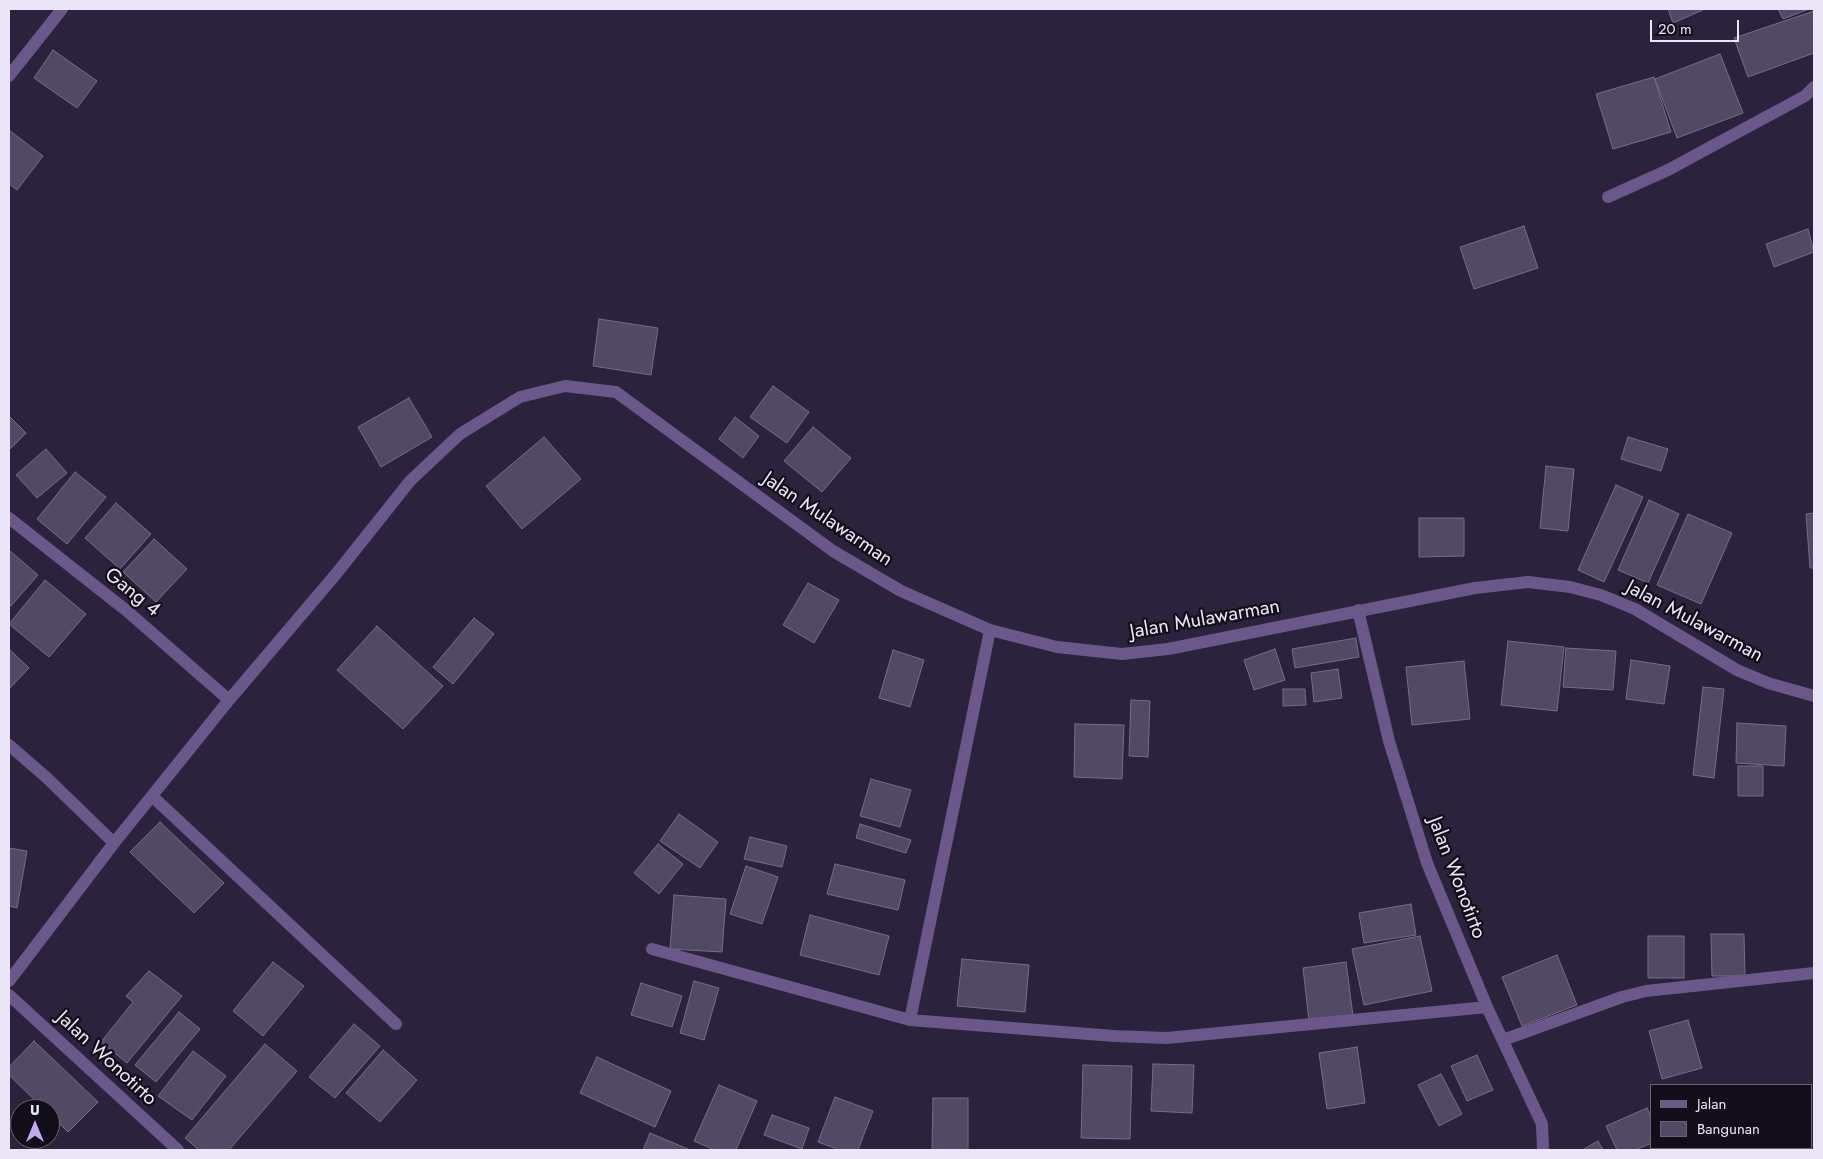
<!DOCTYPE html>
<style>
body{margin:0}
#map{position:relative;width:1823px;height:1159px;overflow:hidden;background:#2b223b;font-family:Jost,sans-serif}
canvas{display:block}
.frame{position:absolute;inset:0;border:10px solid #ebe6f7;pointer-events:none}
.legend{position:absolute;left:1650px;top:1084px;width:162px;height:65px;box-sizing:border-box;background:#120e19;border:1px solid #696472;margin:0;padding:6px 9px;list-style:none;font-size:15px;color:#ebe6f7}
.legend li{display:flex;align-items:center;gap:10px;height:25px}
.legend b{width:25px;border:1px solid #696472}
.north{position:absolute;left:10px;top:1099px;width:50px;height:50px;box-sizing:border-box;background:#120e19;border:1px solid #696472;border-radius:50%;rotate:0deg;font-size:14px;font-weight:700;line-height:20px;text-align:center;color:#ebe6f7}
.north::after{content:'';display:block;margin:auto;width:18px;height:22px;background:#c1a8f3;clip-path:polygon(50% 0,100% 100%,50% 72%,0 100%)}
.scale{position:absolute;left:1650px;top:20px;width:89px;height:22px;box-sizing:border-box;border:2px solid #ebe6f7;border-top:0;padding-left:6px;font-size:15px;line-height:18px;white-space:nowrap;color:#ebe6f7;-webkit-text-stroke:4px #120e19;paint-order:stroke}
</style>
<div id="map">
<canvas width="1823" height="1159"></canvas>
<div class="frame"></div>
<ul class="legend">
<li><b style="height:6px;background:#695889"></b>Jalan</li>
<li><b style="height:14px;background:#524965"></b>Bangunan</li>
</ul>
<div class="north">U</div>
<div class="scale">20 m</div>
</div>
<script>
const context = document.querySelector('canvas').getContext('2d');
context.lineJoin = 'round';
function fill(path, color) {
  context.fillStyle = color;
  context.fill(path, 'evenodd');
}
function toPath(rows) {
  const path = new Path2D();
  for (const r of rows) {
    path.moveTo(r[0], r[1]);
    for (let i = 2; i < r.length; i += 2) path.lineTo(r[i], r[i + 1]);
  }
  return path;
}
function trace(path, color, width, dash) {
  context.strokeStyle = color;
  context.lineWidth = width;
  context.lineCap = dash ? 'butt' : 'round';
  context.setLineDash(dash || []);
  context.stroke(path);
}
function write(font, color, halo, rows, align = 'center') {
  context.font = font + ' Jost,sans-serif';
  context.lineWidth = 4.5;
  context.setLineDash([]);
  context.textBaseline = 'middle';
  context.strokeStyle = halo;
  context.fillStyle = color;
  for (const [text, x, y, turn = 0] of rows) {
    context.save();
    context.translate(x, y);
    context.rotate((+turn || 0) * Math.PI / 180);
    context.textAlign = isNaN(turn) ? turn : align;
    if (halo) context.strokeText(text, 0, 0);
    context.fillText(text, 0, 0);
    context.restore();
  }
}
const building = toPath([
 [1668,9,1703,9,1703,10,1673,23,1668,9],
 [1778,9,1809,9,1783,19,1778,9],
 [1814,11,1814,53,1748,77,1734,38,1814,11],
 [53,50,97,81,77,108,34,78,53,50],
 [1720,54,1743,113,1677,138,1655,79,1720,54],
 [1654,77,1671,132,1613,149,1596,94,1654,77],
 [9,130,43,156,17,190,9,184,9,130],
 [1524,226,1538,268,1474,289,1460,247,1524,226],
 [1808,229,1814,252,1774,267,1766,244,1808,229],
 [599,319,658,328,651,375,593,366,599,319],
 [773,386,809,412,787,443,750,417,773,386],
 [409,398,432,437,381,467,358,427,409,398],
 [9,416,26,433,9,450,9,416],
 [735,417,759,436,743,458,719,439,735,417],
 [813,427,851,458,822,492,784,461,813,427],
 [544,437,581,479,522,529,486,486,544,437],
 [1628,437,1668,449,1661,471,1621,459,1628,437],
 [46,449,67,473,37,498,16,475,46,449],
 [1546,466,1574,469,1568,531,1540,528,1546,466],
 [75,472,106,497,67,544,37,519,75,472],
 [1616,485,1643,497,1604,582,1578,570,1616,485],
 [1649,500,1679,514,1648,583,1618,570,1649,500],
 [116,503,151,534,120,569,85,538,116,503],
 [1814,513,1814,568,1810,568,1806,514,1814,513],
 [1688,514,1732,533,1701,604,1657,585,1688,514],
 [1419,518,1464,518,1464,556,1419,557,1419,518],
 [154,539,187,569,156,602,123,572,154,539],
 [9,550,38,575,11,606,9,604,9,550],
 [45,580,86,614,49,657,9,624,45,580],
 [808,583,839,600,814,643,783,625,808,583],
 [474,618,494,634,453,684,433,667,474,618],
 [377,626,443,686,403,729,337,670,377,626],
 [1356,638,1359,657,1295,668,1292,649,1356,638],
 [1508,641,1564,647,1557,711,1501,705,1508,641],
 [1566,648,1616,651,1613,690,1563,687,1566,648],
 [9,649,29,668,9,689,9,649],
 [1275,649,1285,680,1254,690,1244,660,1275,649],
 [893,650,924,660,910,707,879,698,893,650],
 [1631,660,1670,666,1664,704,1626,699,1631,660],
 [1464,661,1470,719,1412,725,1406,667,1464,661],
 [1338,669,1342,698,1314,702,1311,673,1338,669],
 [1703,687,1724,689,1714,778,1693,775,1703,687],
 [1283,689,1305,689,1306,705,1283,706,1283,689],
 [1131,700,1150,701,1148,757,1129,756,1131,700],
 [1737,723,1786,726,1784,766,1736,763,1737,723],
 [1075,724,1124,725,1122,779,1074,777,1075,724],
 [1738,766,1763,766,1763,796,1738,796,1738,766],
 [871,779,911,790,900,827,860,816,871,779],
 [679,814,718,842,700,868,660,841,679,814],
 [160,822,224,883,194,913,130,852,160,822],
 [860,824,911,840,906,853,856,838,860,824],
 [750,837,787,846,782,867,744,859,750,837],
 [658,844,683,864,659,894,634,873,658,844],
 [9,848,27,851,17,908,9,906,9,848],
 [835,864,905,880,898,910,827,894,835,864],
 [746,866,778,877,762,924,730,914,746,866],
 [674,895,726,899,722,952,670,949,674,895],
 [1411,904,1416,935,1364,943,1359,913,1411,904],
 [810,915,889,936,879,975,800,955,810,915],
 [1711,934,1744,934,1745,976,1712,976,1711,934],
 [1420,936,1432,991,1364,1005,1352,949,1420,936],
 [1648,936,1684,936,1684,978,1648,978,1648,936],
 [1557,955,1577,1005,1522,1026,1502,977,1557,955],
 [962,959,1029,965,1025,1012,957,1006,962,959],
 [273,962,304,986,263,1036,233,1011,273,962],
 [1346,962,1353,1016,1309,1021,1303,968,1346,962],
 [149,971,182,996,127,1063,101,1042,133,1002,126,996,149,971],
 [694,981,719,988,704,1040,680,1033,694,981],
 [641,983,682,996,672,1027,631,1015,641,983],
 [179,1012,200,1029,156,1082,135,1065,179,1012],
 [1688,1020,1702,1068,1662,1079,1649,1031,1688,1020],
 [354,1024,380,1046,335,1098,309,1077,354,1024],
 [34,1041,98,1102,68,1132,50,1114,50,1109,44,1109,9,1075,9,1067,34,1041],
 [265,1044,297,1071,229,1150,199,1150,185,1138,265,1044],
 [1357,1047,1365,1103,1327,1109,1319,1053,1357,1047],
 [383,1050,417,1080,380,1122,346,1093,383,1050],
 [193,1051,226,1076,192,1120,158,1096,193,1051],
 [1477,1055,1493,1090,1467,1101,1451,1066,1477,1055],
 [597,1057,671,1091,655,1127,580,1093,597,1057],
 [1153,1064,1194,1065,1192,1113,1151,1111,1153,1064],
 [1083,1065,1132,1066,1130,1139,1081,1138,1083,1065],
 [1441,1074,1462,1114,1439,1126,1418,1085,1441,1074],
 [719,1085,757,1101,736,1150,715,1150,694,1141,719,1085],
 [835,1097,873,1111,858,1150,840,1150,818,1142,835,1097],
 [933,1098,968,1098,968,1150,932,1150,933,1098],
 [1647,1108,1652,1120,1652,1143,1635,1150,1617,1150,1606,1126,1647,1108],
 [772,1115,809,1128,802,1149,764,1135,772,1115],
 [650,1133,688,1149,688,1150,643,1150,650,1133],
 [1598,1141,1603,1150,1582,1150,1598,1141]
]);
fill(building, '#524965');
trace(building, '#766d8b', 1);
trace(toPath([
 [9,76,62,9],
 [1608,197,1668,170,1716,144,1805,96,1814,87],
 [9,518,127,611,229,700],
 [1358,610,1389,741,1427,863,1487,1007,1542,1124,1543,1150],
 [9,745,47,778,114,843],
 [152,796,396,1024],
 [652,949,910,1020,1114,1036,1167,1038,1487,1007],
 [9,981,114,843,229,700,336,574,410,481,460,434,520,397,565,386,616,392,833,551,901,591,990,630,1057,647,1122,654,1168,649,1475,588,1528,582,1570,587,1601,595,1635,609,1737,670,1768,683,1814,696],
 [9,995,178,1150],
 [910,1020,990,630],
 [1503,1040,1622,997,1646,991,1814,973]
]), '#695889', 12);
write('20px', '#ebe6f7', '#120e19', [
 ["Jalan Mulawarman",827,520,34],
 ["Gang 4",132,593,39],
 ["Jalan Mulawarman",1205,620,-10],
 ["Jalan Mulawarman",1694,622,28],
 ["Jalan Wonotirto",1456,878,69],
 ["Jalan Wonotirto",106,1059,43]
]);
</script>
